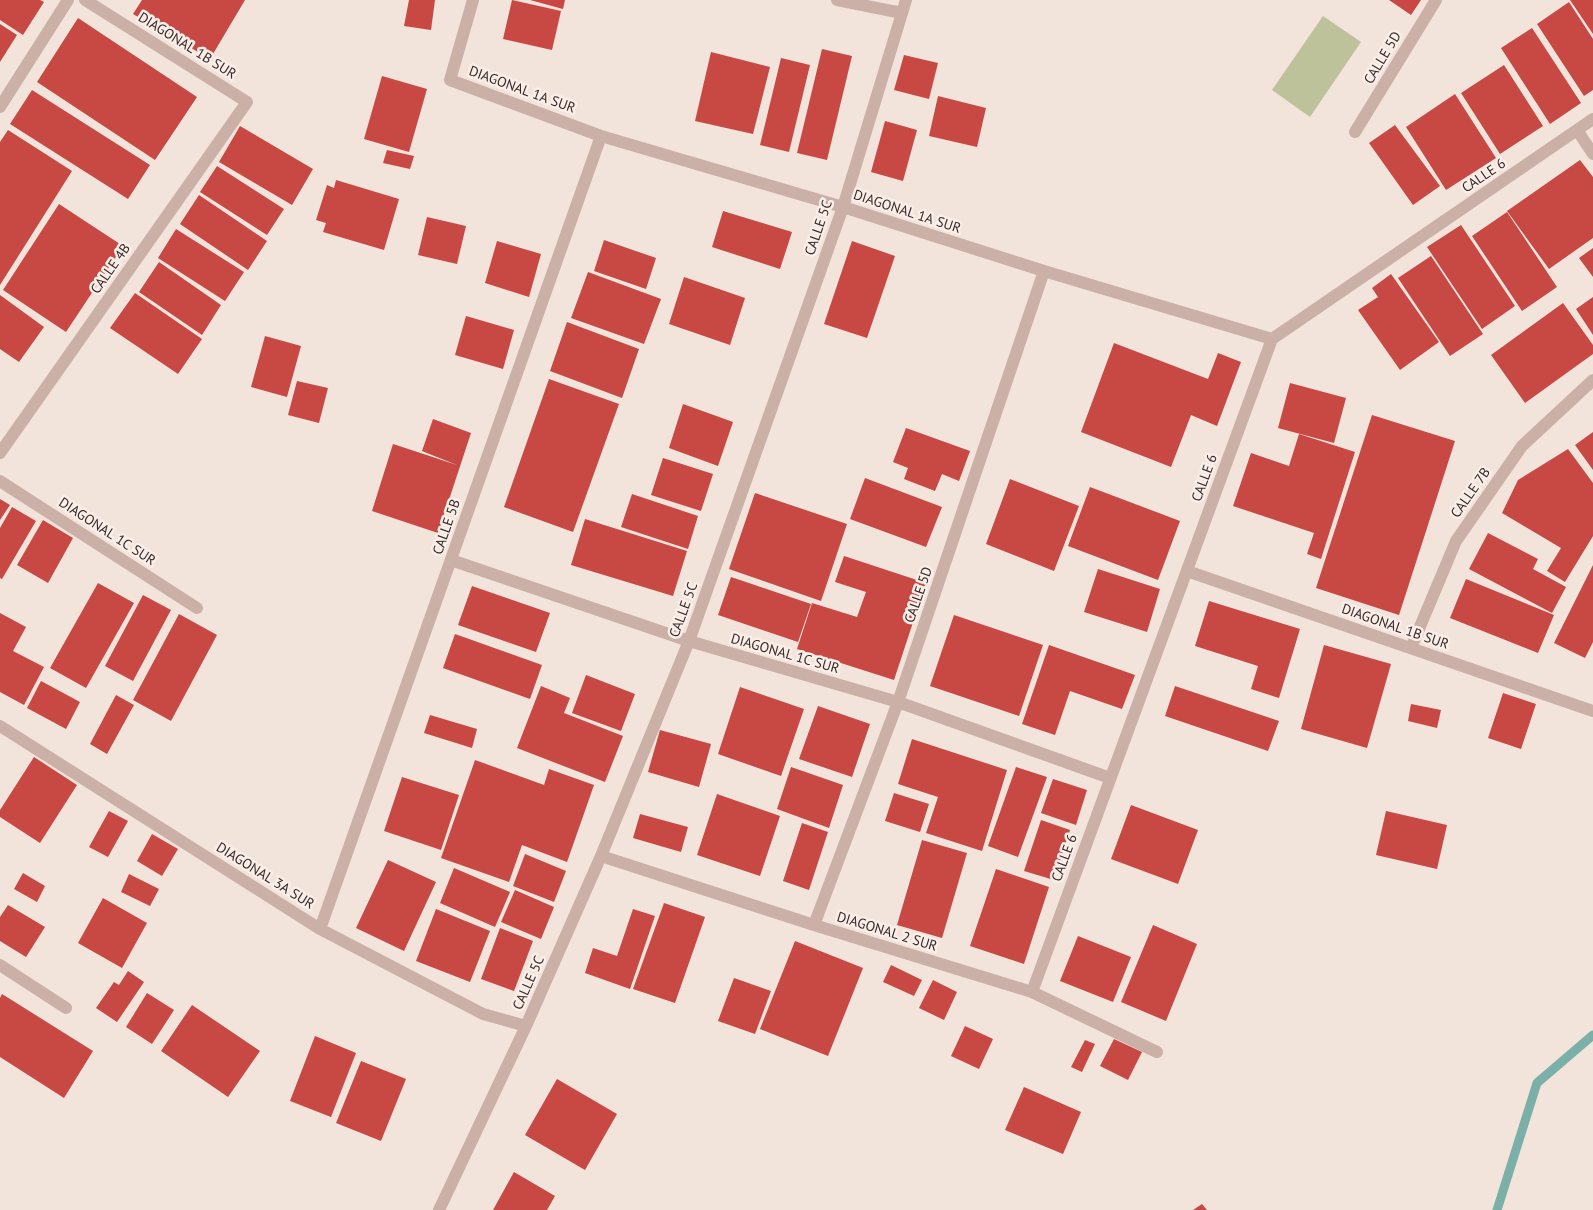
<!DOCTYPE html>
<style>
body{margin:0}
canvas{display:block;background:#f2e3db}
</style>
<canvas width="1593" height="1210"></canvas>
<script>
const context = document.querySelector('canvas').getContext('2d');
context.lineJoin = 'round';
function fill(path, color) {
  context.fillStyle = color;
  context.fill(path, 'evenodd');
}
function toPath(rows) {
  const path = new Path2D();
  for (const r of rows) {
    path.moveTo(r[0], r[1]);
    for (let i = 2; i < r.length; i += 2) path.lineTo(r[i], r[i + 1]);
  }
  return path;
}
function trace(path, color, width, dash) {
  context.strokeStyle = color;
  context.lineWidth = width;
  context.lineCap = dash ? 'butt' : 'round';
  context.setLineDash(dash || []);
  context.stroke(path);
}
function write(font, color, halo, rows, align = 'center') {
  context.font = font + ' "PT Sans",sans-serif';
  context.lineWidth = 5;
  context.setLineDash([]);
  context.textBaseline = 'middle';
  context.strokeStyle = halo;
  context.fillStyle = color;
  for (const [text, x, y, turn = 0] of rows) {
    context.save();
    context.translate(x, y);
    context.rotate((+turn || 0) * Math.PI / 180);
    context.textAlign = isNaN(turn) ? turn : align;
    if (halo) context.strokeText(text, 0, 0);
    context.fillText(text, 0, 0);
    context.restore();
  }
}
fill(toPath([
 [1323,16,1361,42,1310,117,1272,90]
]), '#bdc29b');
trace(toPath([
 [1497,1210,1537,1083,1593,1035]
]), '#7ab0a7', 9);
fill(toPath([
 [0,0,40,0,44,2,23,35,0,20],
 [142,0,245,0,210,59,133,14],
 [409,0,435,0,431,30,404,26],
 [512,0,561,11,552,50,503,39],
 [530,0,565,0,563,9],
 [1389,0,1421,0,1411,15],
 [1570,0,1593,0,1593,34],
 [1569,2,1593,39,1593,90,1584,96,1537,24],
 [78,18,197,97,155,160,37,82],
 [0,24,17,35,0,62],
 [1532,28,1581,103,1550,124,1501,48],
 [822,49,852,56,827,160,797,153],
 [711,52,770,67,753,134,695,121],
 [904,55,938,63,929,99,894,90],
 [781,58,810,65,789,152,760,145],
 [1504,65,1543,126,1500,154,1461,93],
 [382,76,427,89,409,152,364,139],
 [32,90,150,165,128,199,10,124],
 [1455,94,1496,158,1446,190,1406,127],
 [938,96,986,108,977,147,929,136],
 [885,121,917,130,903,181,871,172],
 [1395,125,1440,186,1413,205,1369,143],
 [240,126,313,169,292,205,219,162],
 [8,130,72,171,0,285,0,142],
 [387,150,414,156,410,169,383,163],
 [1580,160,1593,177,1593,238,1549,269,1507,211],
 [217,166,284,209,267,235,200,192],
 [336,180,399,199,384,250,323,232,326,223,316,220,327,185,334,188],
 [199,195,267,241,248,270,180,224],
 [59,204,123,246,66,332,3,290],
 [723,211,792,232,780,269,712,247],
 [1507,212,1557,287,1522,311,1472,236],
 [427,217,466,226,457,264,418,255],
 [1461,225,1515,306,1482,329,1427,247],
 [176,229,244,272,225,301,158,258],
 [604,240,656,258,646,289,594,271],
 [497,241,541,254,529,297,485,283],
 [852,241,895,256,867,338,824,324],
 [1593,248,1593,277,1579,258],
 [1431,256,1483,334,1450,356,1398,278],
 [159,262,221,305,202,335,139,292],
 [588,272,661,299,644,344,571,318],
 [1391,274,1439,342,1400,370,1358,310,1378,297,1372,288],
 [684,277,745,298,730,345,669,324],
 [135,293,202,339,178,374,110,328],
 [0,295,44,327,19,362,0,349],
 [1593,297,1593,335,1576,309],
 [1563,303,1593,345,1593,354,1525,403,1491,355],
 [466,316,514,330,503,369,455,355],
 [567,322,639,349,622,398,550,371],
 [265,336,301,346,287,397,251,387],
 [1114,343,1208,379,1218,353,1241,362,1217,426,1191,415,1171,467,1081,432],
 [549,379,619,404,573,532,504,507],
 [297,381,328,388,319,423,288,415],
 [1290,383,1346,398,1334,443,1278,428],
 [683,404,733,422,718,466,669,448],
 [1372,415,1455,441,1399,615,1316,588],
 [433,419,471,433,438,533,372,511,393,444,457,465,422,451],
 [906,428,970,451,959,481,942,474,935,491,904,479,908,468,893,462],
 [1593,432,1593,470,1575,445],
 [1299,434,1355,452,1321,559,1307,554,1314,533,1233,506,1251,453,1289,466],
 [1568,449,1593,483,1593,536,1565,582,1547,571,1561,548,1502,513,1518,480],
 [663,458,713,474,701,511,651,495],
 [865,478,942,507,926,547,850,519],
 [1010,479,1079,506,1054,571,986,544],
 [1090,487,1180,521,1158,580,1068,546],
 [755,493,847,524,821,601,729,569],
 [632,494,698,516,688,549,621,527],
 [0,499,10,505,0,520],
 [12,507,36,521,2,579,0,578,0,528],
 [585,519,687,551,673,596,571,565],
 [43,520,73,538,48,583,17,565],
 [1488,533,1538,559,1533,569,1566,587,1552,613,1469,569],
 [844,556,926,583,894,680,797,649,812,603,857,617,866,592,835,582],
 [1593,565,1593,642,1585,658,1554,643],
 [1098,569,1160,589,1147,632,1084,612],
 [731,577,811,604,798,642,718,615],
 [1466,579,1554,615,1538,653,1450,618],
 [98,583,134,603,86,688,50,668],
 [472,586,550,613,536,652,458,625],
 [143,595,171,610,133,681,105,666],
 [1209,601,1300,629,1279,698,1251,689,1258,666,1195,646],
 [0,613,26,627,13,651,44,667,24,705,0,692],
 [179,614,217,635,171,721,133,700],
 [954,615,1043,645,1019,716,930,686],
 [455,634,542,665,530,699,443,668],
 [1049,645,1135,675,1122,709,1070,691,1055,735,1022,724],
 [1324,645,1391,664,1367,748,1301,729],
 [586,675,635,694,621,731,572,713],
 [41,681,80,702,66,729,27,708],
 [541,686,570,698,564,713,623,736,605,782,517,748],
 [1175,686,1279,721,1268,751,1165,716],
 [740,687,804,709,781,776,718,754],
 [1503,693,1536,704,1521,749,1488,738],
 [116,695,134,705,107,754,90,744],
 [1411,704,1441,710,1437,728,1408,721],
 [818,706,870,724,852,777,799,759],
 [430,715,477,729,472,748,424,733],
 [660,730,711,744,699,787,648,772],
 [912,739,1007,770,982,851,926,833,938,797,898,784],
 [34,757,77,785,40,843,0,817,0,810],
 [475,760,544,785,549,769,594,785,567,862,522,845,509,882,441,858],
 [791,767,843,785,829,828,777,809],
 [1016,767,1047,777,1018,857,988,846],
 [402,777,459,795,441,850,384,831],
 [1053,779,1087,790,1076,825,1041,813],
 [894,793,929,804,920,832,885,821],
 [717,794,780,816,760,876,697,855],
 [1131,805,1198,830,1178,884,1111,859],
 [109,811,128,821,108,857,89,847],
 [1386,811,1447,825,1437,869,1376,855],
 [640,814,688,827,681,852,633,838],
 [1041,820,1070,830,1054,880,1024,871],
 [802,823,828,832,809,890,783,881],
 [152,834,178,849,162,876,137,861],
 [922,840,967,853,942,938,897,925],
 [525,854,566,871,554,902,513,886],
 [388,860,436,882,404,951,356,928],
 [454,868,510,892,495,927,440,903],
 [996,869,1049,887,1024,964,970,946],
 [23,873,45,886,37,902,14,889],
 [129,874,159,889,150,906,121,892],
 [515,890,554,907,541,939,501,922],
 [103,898,147,923,122,968,78,943],
 [664,903,705,917,675,1003,633,989],
 [8,905,45,927,26,957,0,941,0,917],
 [436,909,490,931,470,982,416,961],
 [633,909,655,916,630,989,585,973,593,948,617,956],
 [1153,925,1197,944,1166,1021,1121,1002],
 [500,928,533,941,514,991,481,979],
 [1078,936,1131,957,1113,1002,1060,981],
 [795,941,863,968,828,1056,760,1029],
 [891,965,922,980,914,996,883,982],
 [128,971,144,982,117,1022,96,1008,114,982,119,985],
 [734,978,771,991,755,1034,718,1021],
 [933,980,957,992,944,1020,919,1008],
 [147,993,174,1010,152,1044,126,1027],
 [2,994,93,1051,64,1098,0,1057,0,998],
 [192,1005,260,1051,228,1097,161,1051],
 [965,1026,993,1039,979,1069,951,1056],
 [315,1036,356,1053,331,1117,290,1101],
 [1114,1039,1142,1052,1128,1080,1100,1066],
 [1085,1040,1095,1044,1082,1072,1071,1067],
 [361,1061,406,1079,381,1141,336,1123],
 [557,1079,617,1114,585,1170,525,1135],
 [1024,1087,1081,1112,1063,1154,1005,1130],
 [514,1172,555,1196,547,1210,493,1210],
 [1202,1204,1207,1210,1193,1210]
]), '#c84844');
trace(toPath([
 [473,0,450,80,601,136,843,207,1044,271,1272,339],
 [837,0,902,13],
 [0,107,68,0],
 [1577,130,1593,154],
 [1355,132,1436,0],
 [0,453,247,102,85,0],
 [0,481,197,608],
 [451,560,689,641,898,702,1110,778],
 [1187,571,1593,711],
 [1411,648,1456,541,1522,446,1593,380],
 [0,726,320,929,483,1014,526,1026],
 [601,856,814,925,1032,992,1157,1052],
 [814,925,898,702,1044,271],
 [320,929,601,136],
 [0,965,66,1008],
 [1032,992,1272,339,1593,119],
 [439,1210,526,1026,601,856,689,641,843,207,906,0]
]), '#cbb0a7', 12);
write('14px', '#372928', '#faeee8', [
 ["DIAGONAL 1B SUR",187,46,32],
 ["CALLE 5D",1383,58,-59],
 ["DIAGONAL 1A SUR",522,90,20],
 ["CALLE 6",1484,176,-34],
 ["DIAGONAL 1A SUR",907,212,18],
 ["CALLE 5C",819,228,-71],
 ["CALLE 4B",111,269,-55],
 ["CALLE 6",1205,478,-70],
 ["CALLE 7B",1471,493,-55],
 ["CALLE 5B",447,527,-71],
 ["DIAGONAL 1C SUR",107,532,33],
 ["CALLE 5D",919,595,-71],
 ["CALLE 5C",684,610,-70],
 ["DIAGONAL 1B SUR",1395,627,19],
 ["DIAGONAL 1C SUR",785,654,16],
 ["CALLE 6",1065,858,-70],
 ["DIAGONAL 3A SUR",265,876,32],
 ["DIAGONAL 2 SUR",887,932,17],
 ["CALLE 5C",529,983,-66]
]);
</script>
